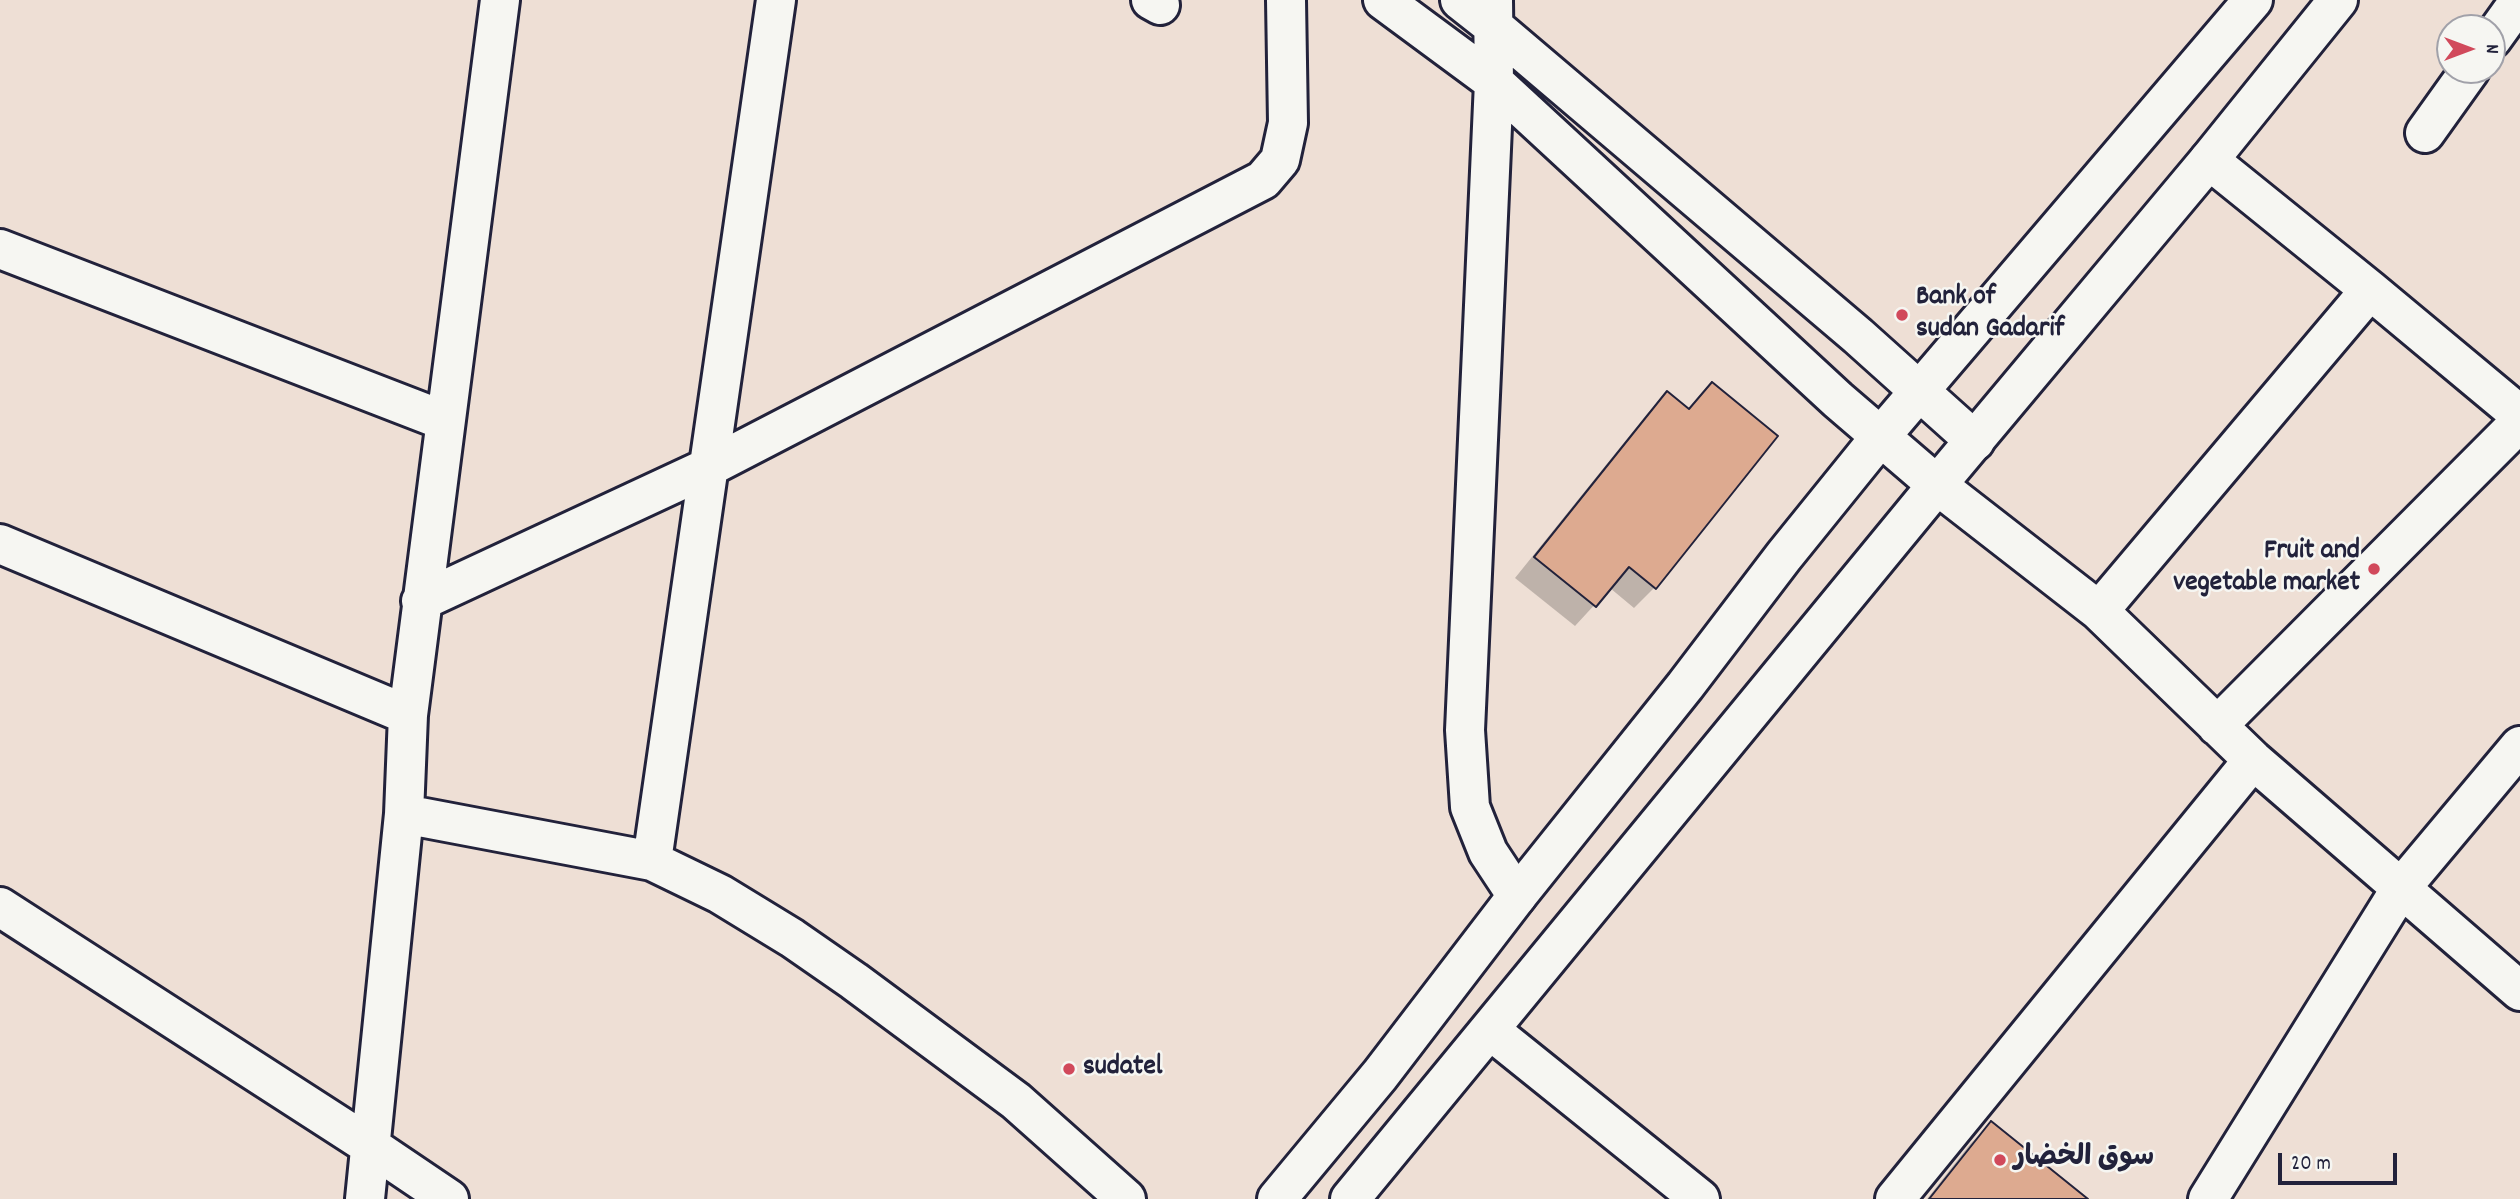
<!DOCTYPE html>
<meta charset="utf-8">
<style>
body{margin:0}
#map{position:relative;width:2520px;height:1199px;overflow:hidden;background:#eedfd5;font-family:Dekko,sans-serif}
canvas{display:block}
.north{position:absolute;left:2436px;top:14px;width:70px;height:70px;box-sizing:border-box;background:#f6f6f2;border:2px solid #a1a1a9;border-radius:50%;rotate:90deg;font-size:19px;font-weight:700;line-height:28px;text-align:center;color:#22223b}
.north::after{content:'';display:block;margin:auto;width:24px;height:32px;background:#d1495b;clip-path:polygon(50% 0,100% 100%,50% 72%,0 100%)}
.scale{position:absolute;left:2278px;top:1153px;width:119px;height:32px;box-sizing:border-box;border:4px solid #22223b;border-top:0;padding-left:9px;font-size:21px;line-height:24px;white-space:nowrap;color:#22223b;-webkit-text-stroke:5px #f6f6f2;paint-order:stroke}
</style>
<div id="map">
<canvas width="2520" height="1199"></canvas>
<div class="north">N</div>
<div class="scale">20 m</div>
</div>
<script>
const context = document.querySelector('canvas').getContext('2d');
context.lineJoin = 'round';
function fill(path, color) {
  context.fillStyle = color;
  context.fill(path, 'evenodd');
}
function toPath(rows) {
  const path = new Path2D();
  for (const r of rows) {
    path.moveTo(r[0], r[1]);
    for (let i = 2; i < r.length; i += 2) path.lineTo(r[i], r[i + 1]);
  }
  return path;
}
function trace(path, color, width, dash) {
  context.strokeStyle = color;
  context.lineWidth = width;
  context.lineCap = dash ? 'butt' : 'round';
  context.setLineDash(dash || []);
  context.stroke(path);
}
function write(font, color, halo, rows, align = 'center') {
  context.font = font + ' Dekko,"Playpen Sans Arabic",sans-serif';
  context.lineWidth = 5;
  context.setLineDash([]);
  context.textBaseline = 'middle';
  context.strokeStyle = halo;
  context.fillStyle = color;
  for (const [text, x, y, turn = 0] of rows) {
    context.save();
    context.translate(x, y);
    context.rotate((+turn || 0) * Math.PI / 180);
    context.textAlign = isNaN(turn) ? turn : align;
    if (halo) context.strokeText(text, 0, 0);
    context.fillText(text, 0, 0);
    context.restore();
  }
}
fill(toPath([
 [1712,385,1654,588,1634,608,1610,588,1575,626,1515,578,1647,414,1667,394,1687,410],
 [1992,1123,2085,1199,1927,1199,1971,1143]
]), '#0003');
const building = toPath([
 [1712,382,1778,436,1656,589,1629,567,1596,607,1534,557,1667,391,1689,409,1712,382],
 [1991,1121,2088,1199,1929,1199,1991,1121]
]);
fill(building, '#ddaa90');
trace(building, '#22223b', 2);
const minor = toPath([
 [1151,0,1160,5],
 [1383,0,1494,82,1838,400,1937,485,2099,611,2253,760,2520,991],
 [1460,0,1493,26,1858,336,1975,441],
 [1493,0,1494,82,1465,730,1470,807,1488,852,1517,896],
 [2492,39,2520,0],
 [2425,133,2470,70],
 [2209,160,2370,290,2520,415],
 [0,249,445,421],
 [0,544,408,715],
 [421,601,709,467,1263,180,1280,160,1288,123,1286,0],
 [2099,611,2370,290],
 [2217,726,2520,422],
 [404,814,652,861,720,894,792,938,854,981,1016,1101,1126,1199],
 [652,861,776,0],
 [0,907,369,1145,449,1199],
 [1490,1030,1700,1199],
 [365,1199,404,814,408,715,500,0],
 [1895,1199,2253,760],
 [2208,1199,2401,888,2520,746]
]);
const major = toPath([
 [1277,1199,1380,1075,1517,896,1685,686,1784,556,1881,436,2253,0],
 [1350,1199,1937,485,2209,160,2338,0]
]);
trace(minor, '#22223b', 44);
trace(major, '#22223b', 44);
trace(minor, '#f6f6f2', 38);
trace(major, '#f6f6f2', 38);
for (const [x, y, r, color] of [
 [1902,315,7,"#d1495b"],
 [2374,569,7,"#d1495b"],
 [1069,1069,7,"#d1495b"],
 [2000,1160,7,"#d1495b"]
]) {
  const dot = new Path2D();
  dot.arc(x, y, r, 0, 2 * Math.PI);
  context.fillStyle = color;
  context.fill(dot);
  trace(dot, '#f6f6f2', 2.5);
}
write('bold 28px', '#22223b', '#f6f6f2', [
 ["Bank of",1916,299],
 ["sudan Gadarif",1916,331],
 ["Fruit and",2360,553,"right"],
 ["vegetable market",2360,585,"right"],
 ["sudatel",1083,1069],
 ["سوق الخضار",2014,1160]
], 'left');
</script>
